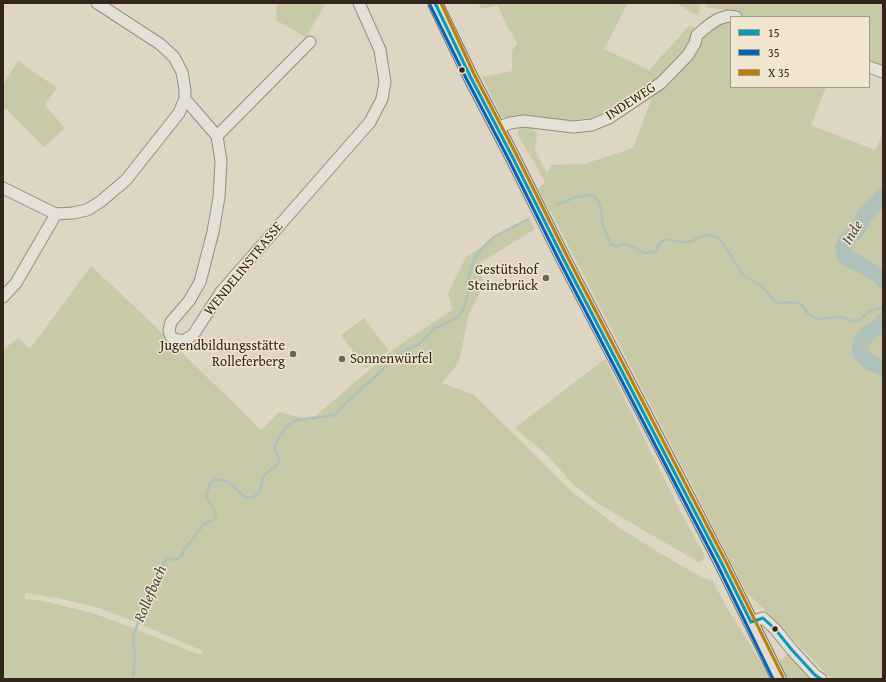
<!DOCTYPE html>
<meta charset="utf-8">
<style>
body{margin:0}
#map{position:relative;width:886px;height:682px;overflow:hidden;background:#ded5c3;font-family:"Gentium Book Plus",serif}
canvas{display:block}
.frame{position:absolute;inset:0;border:4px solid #33251c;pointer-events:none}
.legend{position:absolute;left:730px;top:16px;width:140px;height:72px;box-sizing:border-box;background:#f1e6d0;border:1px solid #a59988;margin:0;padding:5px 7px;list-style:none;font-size:12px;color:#33251c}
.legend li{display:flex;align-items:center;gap:8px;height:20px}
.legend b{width:20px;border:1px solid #a59988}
</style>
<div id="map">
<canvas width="886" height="682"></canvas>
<div class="frame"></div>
<ul class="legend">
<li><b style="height:5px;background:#059cbc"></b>15</li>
<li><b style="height:5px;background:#0065bd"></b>35</li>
<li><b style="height:5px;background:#bc7f08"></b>X 35</li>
</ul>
</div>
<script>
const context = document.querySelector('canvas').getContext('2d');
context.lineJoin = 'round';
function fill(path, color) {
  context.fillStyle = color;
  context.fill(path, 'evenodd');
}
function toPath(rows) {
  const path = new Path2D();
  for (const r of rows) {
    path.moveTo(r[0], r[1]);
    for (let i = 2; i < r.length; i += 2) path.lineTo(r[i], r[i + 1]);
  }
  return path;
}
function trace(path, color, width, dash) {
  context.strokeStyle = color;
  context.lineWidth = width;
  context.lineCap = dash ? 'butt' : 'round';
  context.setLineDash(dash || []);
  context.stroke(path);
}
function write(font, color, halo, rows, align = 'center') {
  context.font = font + ' "Gentium Book Plus",serif';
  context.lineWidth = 3;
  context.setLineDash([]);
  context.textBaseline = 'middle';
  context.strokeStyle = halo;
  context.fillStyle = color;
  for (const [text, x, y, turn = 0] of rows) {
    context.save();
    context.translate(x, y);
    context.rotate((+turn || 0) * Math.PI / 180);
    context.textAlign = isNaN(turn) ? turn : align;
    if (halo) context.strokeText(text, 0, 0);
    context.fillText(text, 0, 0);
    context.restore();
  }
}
fill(toPath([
 [277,3,326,3,306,37,276,20],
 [479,3,628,3,604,49,649,70,689,26,696,28,686,55,659,80,606,112,590,118,566,121,502,117,482,77,512,71,512,51,517,43,512,33,507,27,498,5,480,9],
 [676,3,701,3,698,14,694,14],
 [707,3,883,3,883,69,869,64,869,17,746,17,731,11,706,7],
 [727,21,731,21,731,87,826,87,811,125,875,150,883,133,883,679,833,679,826,674,770,615,746,592,694,489,553,216,538,189,545,182,517,133,521,124,530,125,537,134,535,151,547,173,552,165,584,164,633,148,653,95,672,80,708,32],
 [18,61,57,88,45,105,65,128,44,147,6,108,3,110,3,85],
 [529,217,535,229,475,266,485,283,469,314,459,362,442,383,474,395,572,492,617,526,661,554,703,578,712,580,726,606,771,679,3,679,3,350,18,338,30,349,91,266,132,304,261,430,279,412,311,420,395,348,452,310,448,293,466,257],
 [26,593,62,599,99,608,133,621,203,651,200,655,131,627,92,613,44,601,24,599],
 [364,318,389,351,366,368,341,335],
 [605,359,680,511,704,554,704,558,702,561,698,562,597,503,574,485,546,454,515,428],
 [790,653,812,679,786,679,778,662]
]), '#c8c9a6');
trace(toPath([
 [557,205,576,197,590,195,596,198,600,204,603,227,611,244,616,246,624,244,631,246,644,253,655,252,657,249,658,245,662,241,670,239,674,241,683,242,692,241,702,236,709,235,718,238,725,246,743,275,763,287,774,301,778,303,794,302,802,305,807,313,817,319,842,317,852,321,860,320,868,312,875,309,883,308],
 [131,679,133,675,135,660,133,636,148,597,160,571,163,564,167,559,171,559,175,560,182,556,184,550,204,524,213,520,216,517,214,508,209,502,206,496,211,482,216,479,229,482,245,497,253,498,258,493,261,487,263,478,267,472,275,467,279,462,278,455,274,447,280,436,288,425,297,420,335,415,345,404,402,352,419,344,434,329,457,318,464,308,468,293,469,276,474,260,482,248,494,237,528,219]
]), '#afc1bb', 2.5);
trace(toPath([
 [883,196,864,216,857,231,847,239,843,249,846,258,856,262,878,275,883,281],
 [883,321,879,326,870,332,861,341,860,353,871,363,883,368]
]), '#afc1bb', 16);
const minor = toPath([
 [869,67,883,72],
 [185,99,217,136,221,161,219,197,213,232,200,282,189,301,171,322,169,330,170,334,172,338,178,340,183,341,193,335,221,292,370,122,382,99,385,82,380,50,359,3],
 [497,128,510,123,524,121,573,127,592,125,609,118,661,83,688,55,695,43,697,35,709,25,718,19,728,16,736,17],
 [217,136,310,42],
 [3,188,56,214,73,213,87,210,100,202,126,180,179,113,185,99,185,90,182,72,174,57,160,44,97,3],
 [3,297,16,283,56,214],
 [751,622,763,618,775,629,792,650,815,675,821,679]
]);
const major = toPath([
 [435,3,470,76,513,158,563,258,671,465,721,562,779,679]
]);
trace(minor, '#948d82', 13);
trace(major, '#7c756b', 16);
trace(minor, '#e5e0d7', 11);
trace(major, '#e1dbd1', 14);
trace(toPath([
 [435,3,470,76,513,158,563,258,721,562,751,622],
 [751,622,763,618,775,629,792,650,815,675,821,679]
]), '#059cbc', 3);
trace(toPath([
 [430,5,466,78,509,160,559,260,717,564,773,679]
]), '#0065bd', 3);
trace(toPath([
 [441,3,474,74,517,156,567,256,725,560,783,677]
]), '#bc7f08', 3);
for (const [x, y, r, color] of [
 [462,70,3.5,"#33251c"],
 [546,278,4,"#6f6356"],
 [293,354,4,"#6f6356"],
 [342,359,4,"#6f6356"],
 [775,629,3.5,"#33251c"]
]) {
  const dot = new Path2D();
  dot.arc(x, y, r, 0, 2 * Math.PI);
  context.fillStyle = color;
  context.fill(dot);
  trace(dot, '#f1e6d0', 1.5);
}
write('14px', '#33251c', '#f1e6d0', [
 ["INDEWEG",631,102,-33],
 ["WENDELINSTRASSE",244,269,-51]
]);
write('14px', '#33251c', '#f1e6d0', [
 ["Gestütshof",538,270],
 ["Steinebrück",538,286],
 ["Jugendbildungsstätte",285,346],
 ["Rolleferberg",285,362],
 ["Sonnenwürfel",350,359,"left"]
], 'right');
write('italic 15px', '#4d4a43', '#f1e6d0', [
 ["Inde",853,233,-58],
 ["Rollefbach",151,594,-67]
]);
</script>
